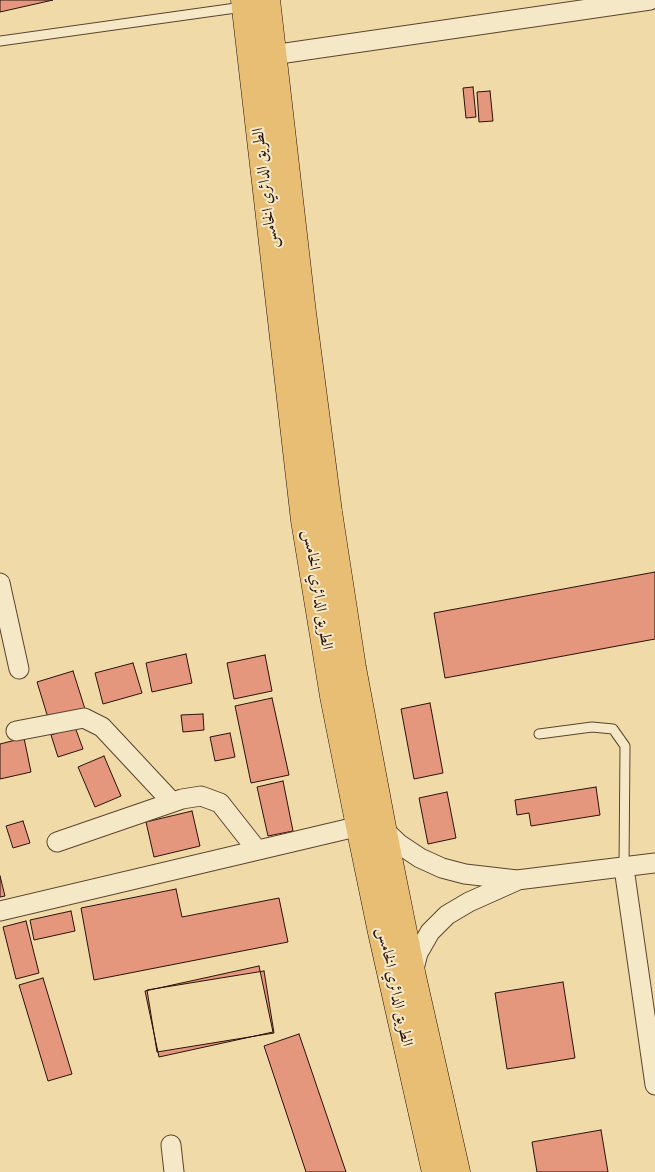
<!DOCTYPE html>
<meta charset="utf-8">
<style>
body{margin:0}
canvas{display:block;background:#f0dba8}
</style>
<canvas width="655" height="1172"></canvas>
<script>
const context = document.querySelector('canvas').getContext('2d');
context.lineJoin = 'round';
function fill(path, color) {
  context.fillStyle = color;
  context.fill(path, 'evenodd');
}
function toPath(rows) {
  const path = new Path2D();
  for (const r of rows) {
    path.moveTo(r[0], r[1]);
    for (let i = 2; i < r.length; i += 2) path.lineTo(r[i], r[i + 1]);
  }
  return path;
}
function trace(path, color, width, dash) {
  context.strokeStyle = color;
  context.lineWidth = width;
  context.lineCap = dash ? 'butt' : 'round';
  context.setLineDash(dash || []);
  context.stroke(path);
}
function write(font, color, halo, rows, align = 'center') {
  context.font = font + ' "Libre Bodoni",Amiri,serif';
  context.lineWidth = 4;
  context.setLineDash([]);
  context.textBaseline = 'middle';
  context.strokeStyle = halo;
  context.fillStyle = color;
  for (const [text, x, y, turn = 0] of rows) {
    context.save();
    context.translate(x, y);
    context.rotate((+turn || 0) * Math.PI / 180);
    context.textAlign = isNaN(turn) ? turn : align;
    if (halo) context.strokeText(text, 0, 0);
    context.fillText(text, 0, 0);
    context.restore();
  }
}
const building = toPath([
 [0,0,53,0,0,12,0,0],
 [473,87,476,117,466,118,463,88,473,87],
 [490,91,493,121,479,122,477,92,490,91],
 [655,572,655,639,445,678,434,613,655,572],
 [186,654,192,683,152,692,146,663,186,654],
 [265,655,272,691,234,699,227,663,265,655],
 [133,663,142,693,103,704,95,673,133,663],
 [73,671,85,709,49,721,37,682,73,671],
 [272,698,289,775,251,783,235,706,272,698],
 [430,703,443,773,414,779,401,709,430,703],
 [203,714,204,730,183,732,181,715,203,714],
 [75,727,83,749,58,757,51,735,75,727],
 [230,733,235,757,215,761,210,737,230,733],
 [24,738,31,772,0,779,0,744,24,738],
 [104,756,121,796,95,807,78,767,104,756],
 [283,781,293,831,268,836,257,787,283,781],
 [596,787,600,815,531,826,529,813,517,815,515,800,596,787],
 [447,792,456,838,428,844,419,798,447,792],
 [192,811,200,846,154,857,146,822,192,811],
 [23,821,30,843,13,848,6,826,23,821],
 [0,876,5,896,0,897,0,876],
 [176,889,182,917,279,898,288,942,94,980,81,908,176,889],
 [71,911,75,931,34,940,30,920,71,911],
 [26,921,39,973,16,979,3,927,26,921],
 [259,966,273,1032,159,1057,145,991,259,966],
 [264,971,274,1033,157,1052,147,990,264,971],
 [43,978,72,1074,48,1081,19,985,43,978],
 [563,982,575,1058,507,1069,495,993,563,982],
 [299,1034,346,1172,306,1172,264,1046,299,1034],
 [601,1130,608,1172,537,1172,532,1142,601,1130]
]);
fill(building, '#e4977d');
trace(building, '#2b1108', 1);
const lane = toPath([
 [0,41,243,7],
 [539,734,592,727,613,729,625,746,624,868]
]);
const street = toPath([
 [272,55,650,0],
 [0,583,19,669],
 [16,731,84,718,102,727,172,802],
 [382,828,399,844,420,858,442,868,465,874,517,880,655,863],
 [57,842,182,799,201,796,220,803,257,850],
 [624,868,655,1085],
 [0,911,360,826],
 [413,973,418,953,430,932,447,915,469,902,516,881],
 [171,1145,174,1172]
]);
const primary = toPath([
 [245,0,305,520,334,696,360,826,382,932,436,1172],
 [266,0,302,313,328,512,352,668,382,828,412,977,456,1172]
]);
trace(lane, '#5c4430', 11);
trace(street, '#5c4430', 21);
trace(primary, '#2b1108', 29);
trace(lane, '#f5e8c6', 9);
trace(street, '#f5e8c6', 19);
trace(primary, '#e8be74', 28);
write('16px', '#2b1108', '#f5e8c6', [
 ["الطريق الدائري الخامس",266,188,-97],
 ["الطريق الدائري الخامس",317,590,81],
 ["الطريق الدائري الخامس",394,987,78]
]);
</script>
